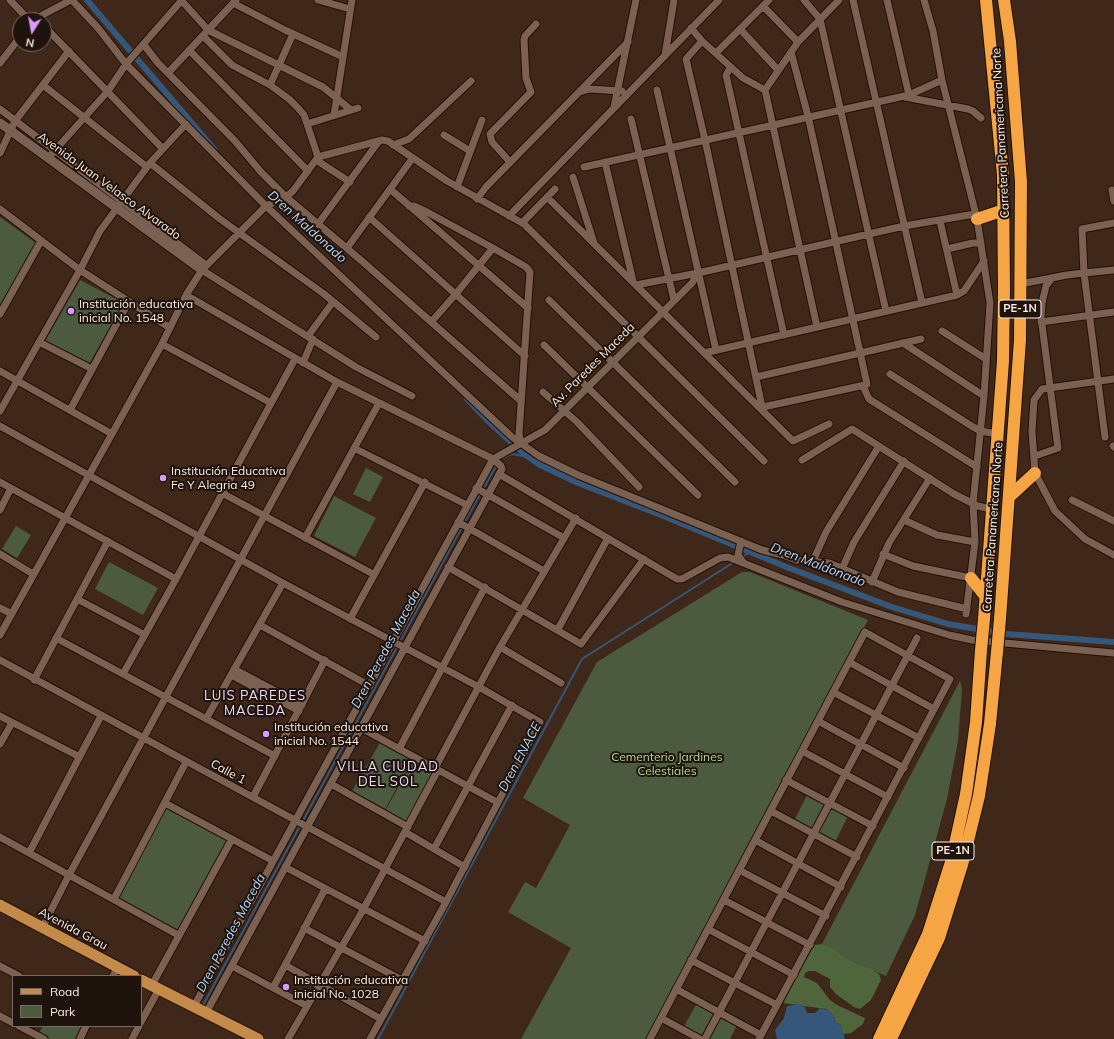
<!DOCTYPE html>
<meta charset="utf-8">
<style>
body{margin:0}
#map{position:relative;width:1114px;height:1039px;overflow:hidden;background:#3f281a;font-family:Mulish,sans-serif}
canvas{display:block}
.legend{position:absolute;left:12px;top:975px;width:130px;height:52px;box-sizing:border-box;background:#1e130d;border:1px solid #776a63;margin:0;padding:5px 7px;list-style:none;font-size:12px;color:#fcece3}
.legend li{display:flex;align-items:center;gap:8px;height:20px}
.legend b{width:20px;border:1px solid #776a63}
.north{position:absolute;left:12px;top:12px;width:40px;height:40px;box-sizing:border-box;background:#1e130d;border:1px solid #776a63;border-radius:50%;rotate:191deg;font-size:11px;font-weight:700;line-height:16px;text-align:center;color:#fcece3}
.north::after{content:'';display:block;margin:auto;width:14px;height:18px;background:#d79bf9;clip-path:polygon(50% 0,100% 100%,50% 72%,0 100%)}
</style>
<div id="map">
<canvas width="1114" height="1039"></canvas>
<ul class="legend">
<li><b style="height:5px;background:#c48a49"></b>Road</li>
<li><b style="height:11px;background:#4c5b40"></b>Park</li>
</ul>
<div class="north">N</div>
</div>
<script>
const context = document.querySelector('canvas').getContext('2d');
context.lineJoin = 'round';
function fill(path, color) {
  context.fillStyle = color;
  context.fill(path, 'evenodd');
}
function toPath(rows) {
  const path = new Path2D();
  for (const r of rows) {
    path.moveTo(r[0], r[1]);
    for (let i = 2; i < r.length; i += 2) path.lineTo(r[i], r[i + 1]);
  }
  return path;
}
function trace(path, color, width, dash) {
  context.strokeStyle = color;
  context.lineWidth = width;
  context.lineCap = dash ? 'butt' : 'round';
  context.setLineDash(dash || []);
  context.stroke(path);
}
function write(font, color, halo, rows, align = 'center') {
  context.font = font + ' Mulish,sans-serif';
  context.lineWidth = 4;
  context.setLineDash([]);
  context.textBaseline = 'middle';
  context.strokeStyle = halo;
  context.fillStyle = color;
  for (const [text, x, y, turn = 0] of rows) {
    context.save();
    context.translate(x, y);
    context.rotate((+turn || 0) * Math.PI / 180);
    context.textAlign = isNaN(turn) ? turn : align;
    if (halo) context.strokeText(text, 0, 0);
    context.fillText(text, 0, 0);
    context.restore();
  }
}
fill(toPath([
 [0,217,36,243,0,305],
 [80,280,122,302,123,305,89,364,45,341],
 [366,468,383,477,370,502,353,494],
 [334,496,376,518,355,557,314,536],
 [16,526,31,535,17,558,2,549],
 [109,562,158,588,143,615,95,589],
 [742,572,750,572,868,620,647,1039,521,1039,571,948,508,912,525,882,536,888,570,825,523,798,597,662],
 [960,681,962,689,958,741,947,799,915,915,886,976,849,960,830,946,822,944],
 [381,741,412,760,385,809,352,791],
 [413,761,435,772,408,821,404,822,385,811],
 [807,795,824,804,811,829,794,821],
 [165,806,229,841,179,933,115,896],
 [831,807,848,816,835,842,817,833],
 [697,1003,714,1012,700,1038,683,1028],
 [721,1016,737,1025,730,1039,709,1039],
 [43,1026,82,1026,75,1039,50,1039,39,1033]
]), '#4c5b40');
fill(toPath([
 [822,944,830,946,849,960,871,969,879,974,881,980,871,1000,860,1009,854,1007,836,994,830,987,830,979,815,971,809,971,805,973,804,977,817,983,830,1000,837,1005,865,1018,863,1024,851,1033,843,1034,841,1025,836,1023,834,1016,826,1009,783,1003,814,945]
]), '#4f663c');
fill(toPath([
 [800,1004,805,1007,807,1013,815,1013,820,1008,830,1011,834,1016,836,1023,841,1025,845,1039,777,1039,775,1030,784,1018,787,1006]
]), '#355779');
trace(toPath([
 [464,523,500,459,512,454,528,457],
 [742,557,751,551],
 [202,1007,462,527],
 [378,1039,582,659,734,562]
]), '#355779', 2);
trace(toPath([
 [87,0,214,149],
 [467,399,489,422,523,453,540,465,578,483,661,515,789,568,892,607,948,624,1007,634,1114,642]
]), '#355779', 6);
const minor = toPath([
 [10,0,29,20],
 [72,0,98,28,126,64,266,206,512,437,539,456,578,475,762,550,783,555,796,560,829,563,898,592,967,609],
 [181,0,208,30,323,87,351,110],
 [318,0,350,9],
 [804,0,820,19,886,311],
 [853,0,922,303],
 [887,0,909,95],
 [924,0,933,31,942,80,977,219,990,303,984,396,973,503,975,542,966,614],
 [233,3,285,30,343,57],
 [763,6,798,42],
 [33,20,71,0],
 [44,26,163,149],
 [691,28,702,41,743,78,765,90],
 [740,29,778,70],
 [203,36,232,65,270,85,289,99,298,108,304,115,318,157],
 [702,41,686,59,705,140,763,411],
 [144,45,158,63,235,141,261,172,286,197,363,262,521,401],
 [189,50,308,171],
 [716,53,769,0],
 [665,55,674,0],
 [0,63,20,37],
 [731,67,726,75,784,335],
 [168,73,236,0],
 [43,85,147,167],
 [270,85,293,34],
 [657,90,716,350],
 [580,92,589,89,622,91],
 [905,97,968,109,973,111,981,118],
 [614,107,636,0],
 [0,109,206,265],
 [334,115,352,0],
 [631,119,674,300],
 [307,124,358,108],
 [444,135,470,151],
 [393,145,409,139,471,81],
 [0,153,15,121,69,51],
 [49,157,108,91,126,64,182,0],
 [316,160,350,182],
 [510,162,492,142,490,134,531,92,526,78,524,40,525,36,536,24],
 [605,162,633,281],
 [150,163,220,219,324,294,376,337],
 [584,167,909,95,942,80],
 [573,177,594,243],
 [457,187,482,120],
 [390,189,528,308],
 [1112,190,1114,201],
 [547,197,793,441,829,424],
 [477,199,486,187,628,42],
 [409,206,414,206,427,212,493,248,526,267,530,272,519,434,521,443],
 [0,209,80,270,170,328],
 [509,216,719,0],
 [369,217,525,356],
 [940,221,957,295],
 [522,223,555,189],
 [318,224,379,141],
 [347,248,412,159],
 [947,249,973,243,981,243],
 [202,270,356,367,412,396],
 [1020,284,1067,275,1084,273,1082,229,1114,223],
 [636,285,698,273,904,226,975,214],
 [186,295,337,382,493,459,501,466,502,469,206,1013],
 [549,300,735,482],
 [0,314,41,241],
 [432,321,455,295,493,248],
 [1041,322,1114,312],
 [817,327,765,90,798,42,839,0],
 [942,331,986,359],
 [308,336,333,302],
 [39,342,92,369],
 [903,343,984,396],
 [162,344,271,403],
 [544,345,698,495],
 [704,353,957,295,964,291,984,261],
 [303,363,313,339],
 [0,371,112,434],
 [890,374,973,427,981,431,997,434],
 [756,377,921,339],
 [1114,379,1042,389,1034,400,1032,431,1035,473,1055,511,1085,539,1114,555],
 [863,386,869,399,977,467],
 [543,392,577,422,639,487],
 [763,407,865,385,867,384,808,116,791,52],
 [70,410,128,303],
 [0,411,80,270,100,231,150,163,186,124],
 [0,426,283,583,479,687,540,722,446,902,370,1039],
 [1105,437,1084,273,1114,270],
 [1113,446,1114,447],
 [354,448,467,505],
 [1035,456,1058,448,1041,317,1042,303,1046,286,1052,278],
 [493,459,545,430,692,283,698,273],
 [802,460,852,429,954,494,978,506,991,509],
 [499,474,677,579,682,579,720,558,728,557,842,602,949,635,972,640,1114,653],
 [0,482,176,579],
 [476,488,564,538],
 [222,493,373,574],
 [1072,500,1114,521],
 [0,510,11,488],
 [904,520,937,535,975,542],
 [458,522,544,571],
 [305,538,379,403],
 [741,541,738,555,743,562],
 [0,554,33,574],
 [883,554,913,566,971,578],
 [813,561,826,532,879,446],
 [448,567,581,644,644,559],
 [842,569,854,542,904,461],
 [872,582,889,543,930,478],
 [77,599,145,635],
 [0,608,12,614],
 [350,619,425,482],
 [260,625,370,686],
 [558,629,608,538],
 [0,635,162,344,186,295,202,270,266,206,286,197,293,191,318,157,382,140,388,141,447,181,524,224,764,461],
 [56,638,275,756],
 [500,647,561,683],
 [0,660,446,902],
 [849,662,934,709],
 [234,669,302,705],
 [123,674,176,579,295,359],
 [231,675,299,711],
 [34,680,108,541],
 [833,692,919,738],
 [0,716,78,756],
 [206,719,283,583],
 [818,721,904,768],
 [361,728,497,802],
 [0,744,12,723],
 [399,749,485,587],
 [802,751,888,797],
 [435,768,500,647,576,518],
 [786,780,873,826],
 [331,784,408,827],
 [253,797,325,660],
 [165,803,273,861],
 [771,811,857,857],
 [405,832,465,867],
 [0,837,178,935],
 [755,840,841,887],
 [434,849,512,705],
 [29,853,101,716],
 [285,867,425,941],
 [739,870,826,916],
 [114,899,186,762],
 [724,900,810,945],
 [42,928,69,875,337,382],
 [304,928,402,980],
 [708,929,794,975],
 [691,960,777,1005],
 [285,965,381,1019],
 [0,966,19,976],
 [232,966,307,1006],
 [113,976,117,968],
 [152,985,232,839],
 [273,988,325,889],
 [676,989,761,1035],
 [194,1006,493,459],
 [0,1016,13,1023],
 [661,1018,700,1039],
 [141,1022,159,989],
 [19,1026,44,1039],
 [80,1039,86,1026],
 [132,1039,139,1026],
 [288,1039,363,910,438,770],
 [650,1039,865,632,950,679,759,1039],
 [705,1039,917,638]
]);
const tertiary = toPath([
 [0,123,202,270]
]);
const primary = toPath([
 [0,905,134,976],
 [141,980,258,1039]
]);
const motorway = toPath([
 [977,219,1004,210],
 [1009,497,1035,473],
 [971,578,986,597],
 [984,619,1003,361,1004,290,1003,175,986,0],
 [1000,619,1020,340,1021,182,1010,41,1004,0],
 [879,1039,928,934,951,862,966,794,976,722,981,650],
 [891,1039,939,938,962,865,979,796,990,724,997,652]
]);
trace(minor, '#251004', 9);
trace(tertiary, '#251004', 11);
trace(primary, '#251004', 13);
trace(motorway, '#251004', 14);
trace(minor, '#7b6152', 7);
trace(tertiary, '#7b6152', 9);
trace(primary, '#c48a49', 11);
trace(motorway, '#f5a543', 12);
const motorwayBridge = toPath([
 [981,650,984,619],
 [997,652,1000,619]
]);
trace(motorwayBridge, '#251004', 14, []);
trace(motorwayBridge, '#f5a543', 12);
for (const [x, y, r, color] of [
 [71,311,4,"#d79bf9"],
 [163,478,4,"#d79bf9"],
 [266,734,4,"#d79bf9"],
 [286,987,4,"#d79bf9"]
]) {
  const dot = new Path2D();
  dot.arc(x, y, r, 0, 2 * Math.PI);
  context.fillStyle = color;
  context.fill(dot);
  trace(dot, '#1e130d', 1.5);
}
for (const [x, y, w] of [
 [1020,309,42],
 [953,851,42]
]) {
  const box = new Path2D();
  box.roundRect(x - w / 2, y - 9, w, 18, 3);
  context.fillStyle = '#1e130d';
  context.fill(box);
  trace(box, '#fcece3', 1);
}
write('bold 11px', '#fcece3', null, [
 ["PE-1N",1020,309],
 ["PE-1N",953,851]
]);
write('12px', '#fcece3', '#1e130d', [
 ["Carretera Panamericana Norte",1001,133,-93],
 ["Avenida Juan Velasco Alvarado",109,186,36],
 ["Av. Paredes Maceda",593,365,-45],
 ["Carretera Panamericana Norte",993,527,-86],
 ["Calle 1",228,772,28],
 ["Avenida Grau",73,929,28]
]);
write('12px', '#fcece3', '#1e130d', [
 ["Institución educativa",79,304],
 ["inicial No. 1548",79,318],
 ["Institución Educativa",171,471],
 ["Fe Y Alegria 49",171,485],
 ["Institución educativa",274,727],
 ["inicial No. 1544",274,741],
 ["Institución educativa",294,980],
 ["inicial No. 1028",294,994]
], 'left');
write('12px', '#b2d894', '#1e130d', [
 ["Cementerio Jardines",667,757],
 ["Celestiales",667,771]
]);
write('italic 13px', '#b7d7fa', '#1e130d', [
 ["Dren Maldonado",307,227,42],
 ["Dren Maldonado",818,565,21],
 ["Dren Peredes Maceda",386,649,-62],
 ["Dren ENACE",520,757,-62],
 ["Dren Peredes Maceda",231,933,-62]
]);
context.letterSpacing = '1px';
write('13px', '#ebdbf6', '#1e130d', [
 ["LUIS PAREDES",255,696],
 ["MACEDA",255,711],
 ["VILLA CIUDAD",388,767],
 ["DEL SOL",388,782]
]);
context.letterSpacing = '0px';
</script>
